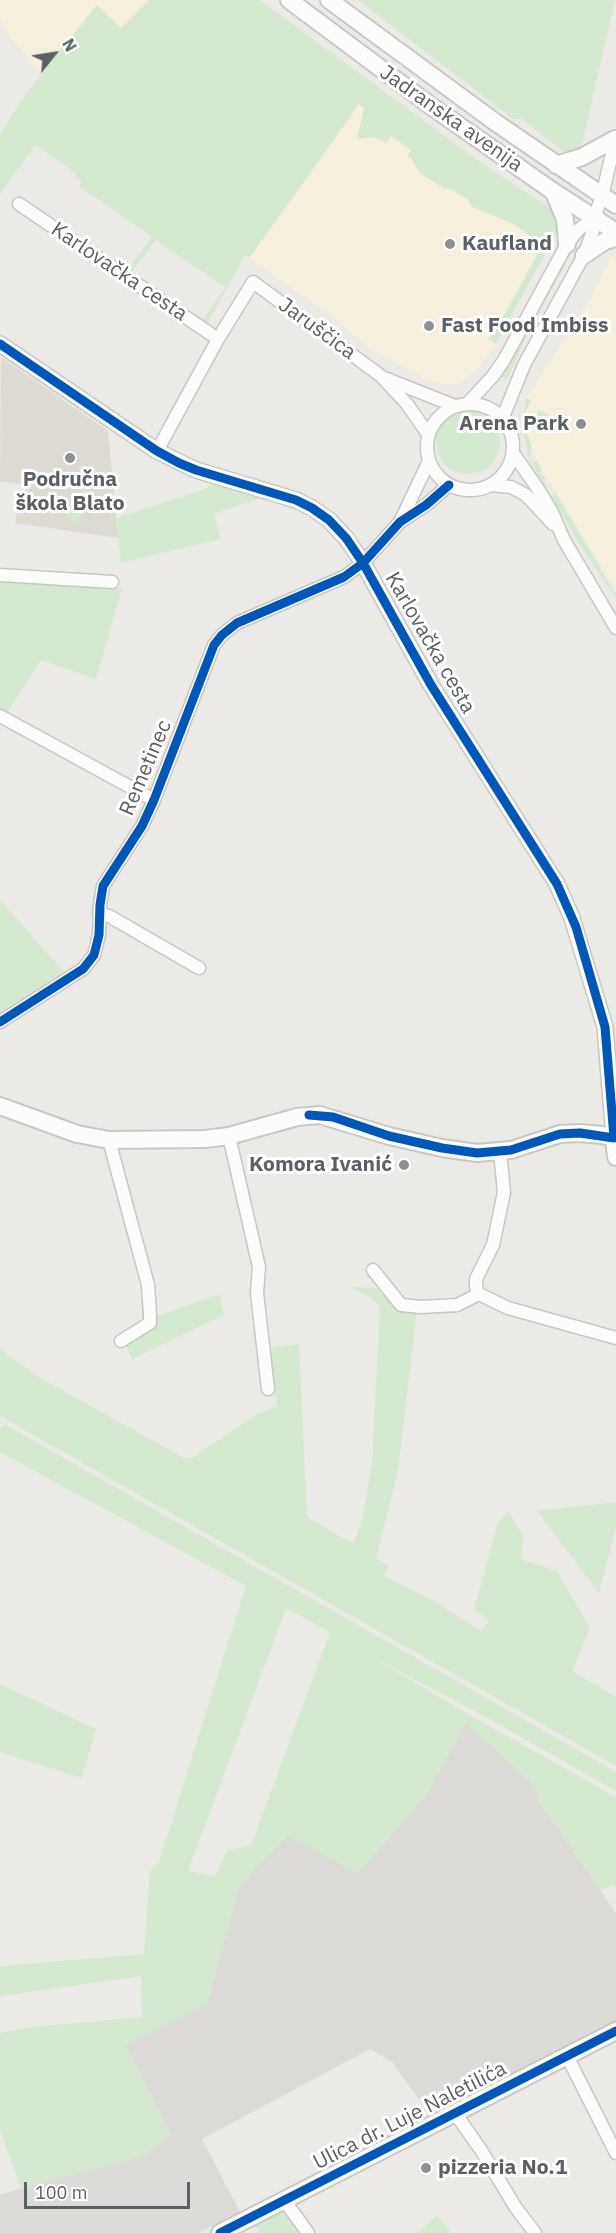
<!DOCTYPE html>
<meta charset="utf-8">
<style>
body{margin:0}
#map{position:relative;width:616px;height:2233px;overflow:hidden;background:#eceae6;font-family:"IBM Plex Sans",sans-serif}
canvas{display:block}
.north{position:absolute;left:24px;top:24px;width:60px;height:60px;-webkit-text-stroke:4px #fff;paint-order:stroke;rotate:60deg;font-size:16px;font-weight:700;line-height:24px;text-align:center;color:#5b6065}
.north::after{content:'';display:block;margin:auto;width:21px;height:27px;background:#5b6065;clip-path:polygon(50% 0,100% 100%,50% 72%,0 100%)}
.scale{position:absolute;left:24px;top:2182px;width:166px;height:27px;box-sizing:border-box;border:3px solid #5b6065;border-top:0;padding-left:8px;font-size:18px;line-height:21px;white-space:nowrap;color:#5b6065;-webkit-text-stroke:4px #fff;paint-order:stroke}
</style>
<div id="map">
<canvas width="616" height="2233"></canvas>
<div class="north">N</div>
<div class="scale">100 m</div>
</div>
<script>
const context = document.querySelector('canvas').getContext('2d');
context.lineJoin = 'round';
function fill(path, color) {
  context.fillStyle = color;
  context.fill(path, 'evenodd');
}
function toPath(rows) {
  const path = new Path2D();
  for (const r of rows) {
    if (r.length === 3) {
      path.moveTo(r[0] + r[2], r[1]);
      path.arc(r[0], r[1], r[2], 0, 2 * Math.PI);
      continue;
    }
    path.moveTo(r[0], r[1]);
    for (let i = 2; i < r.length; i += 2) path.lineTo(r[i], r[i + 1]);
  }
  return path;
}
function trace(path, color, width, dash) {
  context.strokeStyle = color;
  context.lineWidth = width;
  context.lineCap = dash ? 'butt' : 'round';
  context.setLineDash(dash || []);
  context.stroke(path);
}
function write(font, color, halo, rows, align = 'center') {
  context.font = font + ' "IBM Plex Sans",sans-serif';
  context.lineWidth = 6;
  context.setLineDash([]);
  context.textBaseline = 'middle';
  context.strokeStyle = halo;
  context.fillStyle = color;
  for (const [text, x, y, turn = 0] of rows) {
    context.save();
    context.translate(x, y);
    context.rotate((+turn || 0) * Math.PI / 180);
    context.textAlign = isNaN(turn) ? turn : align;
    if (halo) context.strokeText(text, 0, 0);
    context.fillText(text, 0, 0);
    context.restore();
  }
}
fill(toPath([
 [0,0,149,0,121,29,96,5,41,74,6,32,0,19],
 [373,84,491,170,549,207,562,234,557,232,496,344,478,369,459,383,450,385,431,382,367,347,335,318,249,258,306,181],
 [616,255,616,589,538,463,523,426,523,408,526,399,590,299,611,256]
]), '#f6efde');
fill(toPath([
 [466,1722,531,1783,540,1795,537,1798,616,1913,616,2025,432,2118,392,2062,370,2049,202,2139,240,2212,198,2233,0,2233,0,2195,21,2188,143,2156,171,2135,125,2045,207,2004,239,1886,288,1834,425,1797]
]), '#dddbd7');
fill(toPath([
 [1,357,108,431,118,538,15,523,23,485,0,481]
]), '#dedbd5');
fill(toPath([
 [149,0,260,0,491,170,552,209,558,218,562,234,557,232,496,344,488,339,494,333,535,259,538,249,536,240,514,224,472,207,467,199,451,189,444,188,420,173,411,159,407,157,411,150,391,136,386,143,374,137,357,139,364,108,359,104,249,258,245,255,207,324,202,321,225,287,156,240,132,272,128,269,152,237,79,186,82,182,75,177,77,174,35,145,0,194,0,135,22,99,97,5,121,28],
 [358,0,615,0,580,153,569,156,522,119,513,119],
 [570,248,573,250,526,337,507,380,500,376],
 [526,398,531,401,525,412,523,425,532,445,529,458,533,463,537,461,541,468,540,474,545,478,543,480,552,496,556,494,616,595,616,599,578,541,528,457,522,421],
 [468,442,32],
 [539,410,558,420,538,433,534,421],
 [212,484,260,498,214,514,221,539,121,563,116,518,206,489],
 [83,489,95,497,77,524,65,515],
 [0,578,92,584,122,588,96,679,41,660,6,714,0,712],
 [0,900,64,972,0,1013],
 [350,1287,376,1288,394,1305,417,1310,398,1471,376,1558,389,1566,384,1576,432,1600,481,1631,489,1621,474,1609,497,1526,508,1511,523,1536,521,1559,557,1571,590,1628,572,1671,616,1697,616,1766,0,1416,0,1349,42,1379,184,1458,192,1458,256,1415,277,1406,267,1348,299,1344,307,1517,353,1544,362,1520,372,1463,380,1306,371,1298],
 [219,1294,224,1315,132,1359,124,1342,155,1317],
 [4,1424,616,1772,616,1791,473,1710,374,1658,471,1716,616,1797,616,1888,613,1884,601,1891,537,1797,540,1795,531,1783,466,1723,425,1797,358,1874,288,1835,239,1886,207,2004,125,2045,171,2135,143,2156,21,2188,0,2130,0,2033,24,2028,142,2017,141,1976,0,1996,0,1966,144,1954,150,1871,159,1862,246,1586,0,1452,0,1429],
 [286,1608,330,1632,251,1846,228,1850,215,1876,188,1871],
 [616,1502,616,1527,599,1593,537,1511],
 [0,1684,96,1729,82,1778,0,1752],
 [285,2209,303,2233,260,2233,255,2224],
 [437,2215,452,2233,418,2233]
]), '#d4e9cf');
const minor = toPath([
 [19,204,218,339],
 [387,379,455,406],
 [468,403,493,376,504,360,567,244,578,230,594,218],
 [470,447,43],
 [503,417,524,365,584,255,593,231,594,218,602,196,616,137],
 [157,451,218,339,253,282,381,376,407,404,428,434],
 [513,453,536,486,552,512,564,540,616,628],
 [491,485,511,487,526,495,553,524],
 [400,522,429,461],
 [0,575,112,582],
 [0,716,154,800],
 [99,913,109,916,199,968],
 [0,1022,83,969,94,955,99,935,100,905,103,886,142,826,154,800,214,645,222,635,237,623,344,577,363,563,400,522,426,505,449,485],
 [229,1136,259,1267,257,1293,268,1389],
 [109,1140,148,1285,150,1315,150,1323,121,1341],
 [373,1270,401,1305,421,1307,457,1305,479,1294,508,1308,616,1338],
 [479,1294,476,1287,476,1279,493,1245,504,1192,500,1152],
 [567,2056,616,2153],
 [455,2113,481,2150,516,2208,535,2233],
 [284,2200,308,2233]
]);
const tertiary = toPath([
 [0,344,157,451,196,470,296,500,312,508,329,520,346,538,363,563,431,685,557,884,572,918,605,1027,614,1138]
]);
const secondary = toPath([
 [289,0,431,106,554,192,616,232],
 [329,0,495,122,616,205],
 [556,165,582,157,615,139,616,146],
 [554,193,565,219,567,244],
 [584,255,605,241,616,238],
 [0,1106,77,1134,109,1140,205,1139,229,1136,297,1117,320,1115,389,1136,442,1148,477,1153,511,1150,560,1134,580,1133,602,1135,614,1138,616,1157],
 [220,2233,616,2031]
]);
trace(minor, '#c7c7c6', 15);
trace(tertiary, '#c7c7c6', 18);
trace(secondary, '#c8c8c8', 20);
trace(minor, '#fcfcfb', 12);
trace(tertiary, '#fcfcfb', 15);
trace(secondary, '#fcfcfb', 16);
trace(toPath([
 [0,1422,616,1772]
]), '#e3e2e3', 3, [1.5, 8]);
trace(toPath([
 [0,344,157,451,179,463,196,470,296,500,312,508,329,520,346,538,363,563,431,685,557,884,576,927,605,1027,614,1138,580,1133,560,1134,511,1150,477,1153,442,1148,389,1136,333,1117,309,1115],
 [0,1022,83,969,94,955,99,935,100,905,103,886,142,826,154,800,214,645,222,635,237,623,344,577,363,563,400,522,426,505,449,485],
 [220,2233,616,2031]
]), '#0057b8', 9);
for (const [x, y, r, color] of [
 [450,244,6,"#8e9092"],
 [429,326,6,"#8e9092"],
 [581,424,6,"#8e9092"],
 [70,458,6,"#8e9092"],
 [404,1165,6,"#8e9092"],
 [426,2168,6,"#8e9092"]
]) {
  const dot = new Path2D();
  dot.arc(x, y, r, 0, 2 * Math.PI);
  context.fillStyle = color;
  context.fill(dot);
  trace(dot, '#fff', 2);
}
write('21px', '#5b6065', '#fff', [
 ["Jadranska avenija",451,119,35],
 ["Karlovačka cesta",119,272,34],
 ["Jaruščica",317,329,36],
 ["Karlovačka cesta",430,643,60],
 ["Remetinec",146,768,-67],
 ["Ulica dr. Luje Naletilića",410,2116,-27]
]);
write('bold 21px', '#5b6065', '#fff', [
 ["Kaufland",462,244],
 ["Fast Food Imbiss",441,326],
 ["Arena Park",569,424,"right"],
 ["Područna",70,480,"center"],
 ["škola Blato",70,504,"center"],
 ["Komora Ivanić",392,1165,"right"],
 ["pizzeria No.1",438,2168]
], 'left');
</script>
